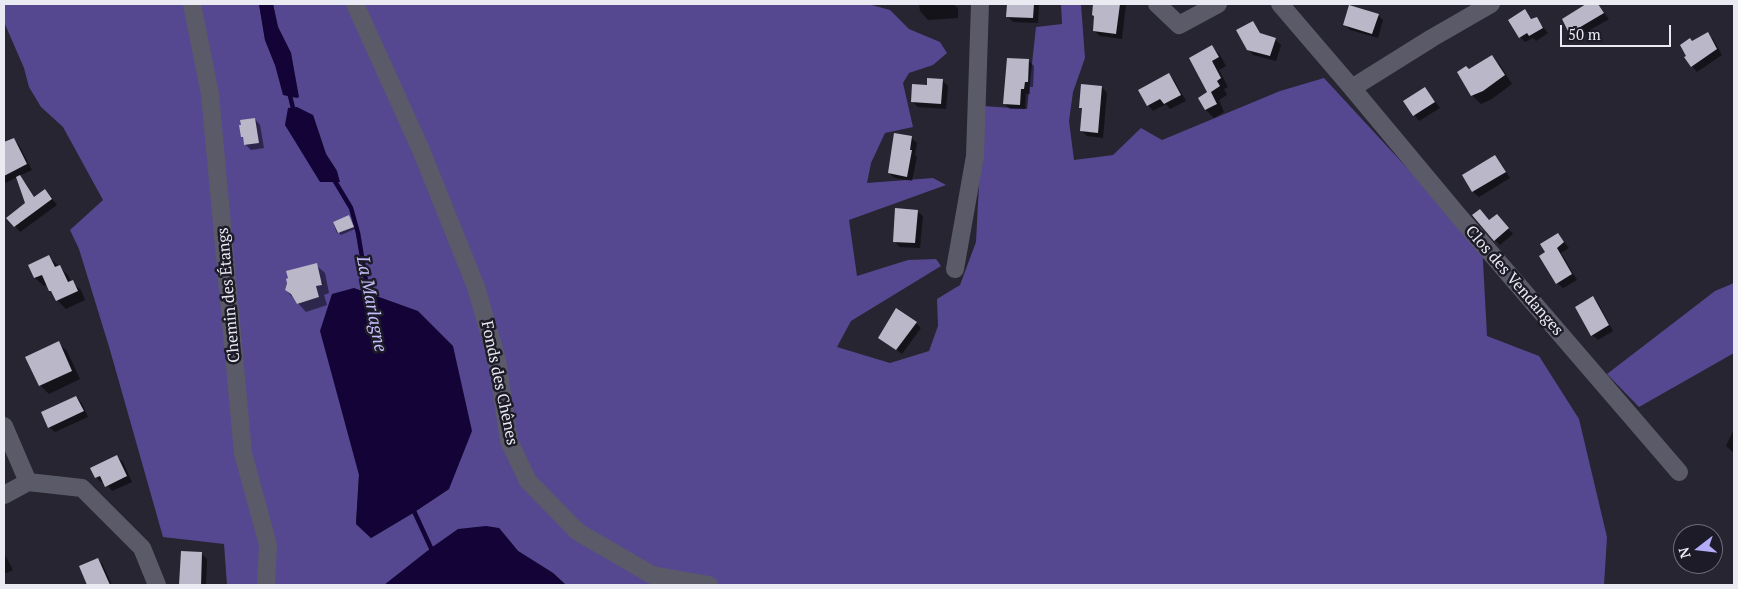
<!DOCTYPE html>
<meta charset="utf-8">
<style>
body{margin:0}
#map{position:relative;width:1738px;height:589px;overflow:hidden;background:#262531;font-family:"PT Serif",serif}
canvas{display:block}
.frame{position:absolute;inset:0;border:5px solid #eaeaf2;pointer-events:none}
.north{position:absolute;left:1673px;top:524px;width:50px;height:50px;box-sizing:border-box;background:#1c1b27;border:1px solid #6e6e78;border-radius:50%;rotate:254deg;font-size:14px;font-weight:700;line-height:20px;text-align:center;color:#eaeaf2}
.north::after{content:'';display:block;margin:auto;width:18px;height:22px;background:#b5acf8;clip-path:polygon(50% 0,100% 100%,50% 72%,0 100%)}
.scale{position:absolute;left:1560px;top:25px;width:111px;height:22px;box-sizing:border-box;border:2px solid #eaeaf2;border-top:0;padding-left:6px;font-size:15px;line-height:18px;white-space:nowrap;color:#eaeaf2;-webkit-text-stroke:4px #1c1b27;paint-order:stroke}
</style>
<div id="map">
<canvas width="1738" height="589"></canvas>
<div class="frame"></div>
<div class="north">N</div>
<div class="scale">50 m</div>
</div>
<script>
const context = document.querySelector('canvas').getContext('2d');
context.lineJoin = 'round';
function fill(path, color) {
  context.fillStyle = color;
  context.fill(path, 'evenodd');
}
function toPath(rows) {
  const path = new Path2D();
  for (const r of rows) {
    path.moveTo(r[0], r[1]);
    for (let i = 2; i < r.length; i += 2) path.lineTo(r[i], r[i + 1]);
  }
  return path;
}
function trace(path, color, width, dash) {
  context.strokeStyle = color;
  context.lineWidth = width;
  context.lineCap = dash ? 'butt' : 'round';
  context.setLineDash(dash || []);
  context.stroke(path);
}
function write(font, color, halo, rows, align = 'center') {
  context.font = font + ' "PT Serif",serif';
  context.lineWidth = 5;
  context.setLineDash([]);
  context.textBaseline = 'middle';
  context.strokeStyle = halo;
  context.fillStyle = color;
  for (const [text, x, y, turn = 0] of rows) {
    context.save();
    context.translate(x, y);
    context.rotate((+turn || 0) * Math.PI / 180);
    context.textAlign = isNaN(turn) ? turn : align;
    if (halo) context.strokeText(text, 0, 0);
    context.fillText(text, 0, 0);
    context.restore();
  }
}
fill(toPath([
 [4,4,259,4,265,40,275,65,294,73,291,53,278,27,273,4,868,4,890,10,909,29,940,42,947,53,933,65,909,73,903,83,913,127,885,133,871,163,867,183,933,178,946,185,849,220,857,276,908,260,936,259,941,266,851,321,837,347,890,363,929,351,938,326,937,299,960,285,976,242,983,106,1027,109,1036,27,1062,24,1061,4,1081,4,1085,58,1073,92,1069,121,1074,160,1113,155,1141,128,1162,140,1280,91,1324,78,1409,170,1482,243,1487,336,1539,356,1579,419,1607,537,1604,585,566,585,553,573,518,551,499,528,384,585,227,585,224,544,163,537,110,350,79,249,70,230,103,200,63,127,41,107,29,87,24,68,4,22],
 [313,115,326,154,337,171,293,136,285,125],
 [241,120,259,143,244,145,243,137,241,137],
 [349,216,353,227,337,233,333,222],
 [288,278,322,282,323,284,316,286,319,297,297,304,291,294,285,290],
 [359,475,449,489,413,513,371,538,356,524],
 [1734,283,1734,353,1639,407,1607,374,1715,291]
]), '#554890');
fill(toPath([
 [259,4,273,4,278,27,291,53,299,97,297,98,283,95,275,65,265,40],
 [297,107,313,115,326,154,337,171,340,182,320,182,285,125,288,108],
 [354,288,418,311,453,346,472,431,449,489,413,513,371,538,356,524,359,475,320,331,332,294],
 [486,526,499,528,518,551,553,573,566,585,384,585,431,548,458,529]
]), '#140336');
fill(toPath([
 [919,4,953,4,958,8,958,18,928,20,920,11],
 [1009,4,1039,4,1038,23,1013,22,1007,16],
 [1095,4,1126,4,1122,39,1100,36,1094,31,1096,16,1093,14],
 [1589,4,1594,6,1597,4,1609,19,1583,34,1581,32,1575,36,1569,30,1563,20],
 [1525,11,1533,20,1536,18,1548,33,1536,41,1533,38,1525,42,1520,37],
 [1378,15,1383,20,1378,38,1350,30,1344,24],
 [1253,22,1262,35,1275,39,1281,45,1276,61,1253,55,1248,49],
 [1707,34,1713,39,1722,55,1697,72,1692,66,1692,42],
 [1212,47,1220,55,1226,66,1219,70,1228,87,1224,89,1227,95,1219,100,1224,112,1214,118,1206,110,1209,93],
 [1492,56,1500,65,1512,84,1492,99,1481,104,1472,95,1469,70],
 [1028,60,1034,66,1033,87,1030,87,1030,94,1026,94,1025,109,1010,109,1004,103],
 [1168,74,1174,80,1186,101,1170,109,1166,104,1153,111,1148,105],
 [942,80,948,86,946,109,918,107,912,101,928,86],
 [1102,87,1107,93,1103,138,1087,136,1082,131,1083,110,1080,107],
 [1425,88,1440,108,1419,121,1405,101],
 [255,119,260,125,264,148,251,150,246,145,242,136],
 [912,138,917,143,915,155,917,157,912,181,895,178,889,173],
 [14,139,19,145,32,170,19,176,25,182,35,198,50,196,57,205,20,232,15,226,26,204,17,177,6,183,4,181,4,143],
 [1495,156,1500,162,1510,178,1479,197,1473,192,1464,176],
 [917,211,923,216,920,248,900,247,894,241],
 [349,217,355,229,341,235,339,233],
 [1490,222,1502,222,1513,234,1500,245,1495,240],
 [1558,234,1569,248,1561,253,1577,280,1563,288,1557,283,1547,253],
 [49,257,68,275,71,282,81,290,85,300,66,309,57,300,48,285,44,286,35,278,30,266],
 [316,265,325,273,329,293,324,295,327,305,306,312,286,290],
 [1593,297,1598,303,1613,331,1598,340,1592,335],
 [916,323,921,328,902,354,880,338],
 [58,343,67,351,80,379,49,394,40,385],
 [76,397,82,403,88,417,55,432,49,427],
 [1734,429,1734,453,1726,446],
 [117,457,123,462,132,482,112,491,104,481,101,482,96,477],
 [182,552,201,553,207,559,206,585,181,585],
 [4,553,13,570,4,574],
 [98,559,103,565,112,585,88,585,80,567]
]), '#0007');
trace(toPath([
 [289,92,294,112],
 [333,178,351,208,358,233,369,299],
 [413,509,431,548,435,550]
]), '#140336', 4.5);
fill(toPath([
 [1007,4,1034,4,1033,18,1006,17],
 [1093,4,1120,4,1116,34,1093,31,1094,16,1092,15],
 [1586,4,1598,4,1604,13,1577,29,1575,27,1568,31,1562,19],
 [1349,5,1379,14,1372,34,1343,25],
 [1525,9,1531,19,1537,17,1543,28,1529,36,1527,33,1519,38,1508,20],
 [1253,21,1260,33,1276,38,1270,56,1247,50,1236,30],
 [1708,32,1717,49,1691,67,1684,57,1686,56,1680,45,1690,38,1692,41],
 [1212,45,1219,57,1212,61,1221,78,1217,81,1220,86,1211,92,1217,104,1205,110,1198,98,1207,92,1189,58],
 [1492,55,1505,75,1483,91,1471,96,1457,72,1466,66,1469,69],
 [1007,58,1029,59,1028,82,1025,82,1024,89,1021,89,1020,105,1003,104],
 [1169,73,1181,95,1164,104,1160,99,1147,106,1138,90],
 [927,78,943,79,941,104,911,102,912,84,927,85],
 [1081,84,1102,86,1098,133,1080,131,1082,108,1079,108],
 [1425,87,1435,102,1413,116,1403,101],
 [255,118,259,143,244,145,243,137,241,137,239,125,241,125,240,120],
 [894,133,912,136,910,150,912,150,907,177,888,173],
 [14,138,27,164,4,176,4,142],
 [1495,155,1506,172,1472,192,1462,175],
 [20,175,34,197,45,189,52,199,14,227,6,218,25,203,16,177],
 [895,208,918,210,915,243,893,242],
 [1480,209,1489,220,1497,214,1509,228,1494,241,1472,215],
 [349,215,354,227,338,233,333,222],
 [1558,233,1564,242,1557,248,1572,274,1556,284,1539,256,1545,252,1540,244],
 [49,255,55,267,60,265,68,282,73,280,78,291,56,301,51,291,49,291,42,275,34,278,28,265],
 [317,263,322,285,316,286,319,297,297,304,291,294,285,290,287,283,286,279,288,278,286,271],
 [1593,296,1609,325,1591,336,1575,307],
 [896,308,917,322,896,350,878,338],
 [59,341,72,371,39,386,25,357],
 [76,396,84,411,48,428,41,412],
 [117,455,127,476,105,487,100,476,95,478,90,468],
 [181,551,202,552,201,585,179,585],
 [98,558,110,585,87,585,79,566]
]), '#b9b7c8');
trace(toPath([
 [192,4,210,94,243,453,268,545,266,585],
 [355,4,421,150,476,287,497,360,509,441,528,481,578,532,652,575,709,585],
 [1157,4,1179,25,1218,4],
 [1280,4,1352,88,1432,38,1491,4],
 [1352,88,1457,214,1679,472],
 [955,269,975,156,980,4],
 [4,426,28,482],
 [4,495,28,482,82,488,142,548,157,585]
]), '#5b5a68', 18);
write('16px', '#eaeaf2', '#1c1b27', [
 ["Clos des Vendanges",1514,281,49],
 ["Chemin des Étangs",229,295,-95],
 ["Fonds des Chênes",499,383,78]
]);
write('italic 18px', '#c7c0fe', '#1c1b27', [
 ["La Marlagne",371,304,79]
]);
</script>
